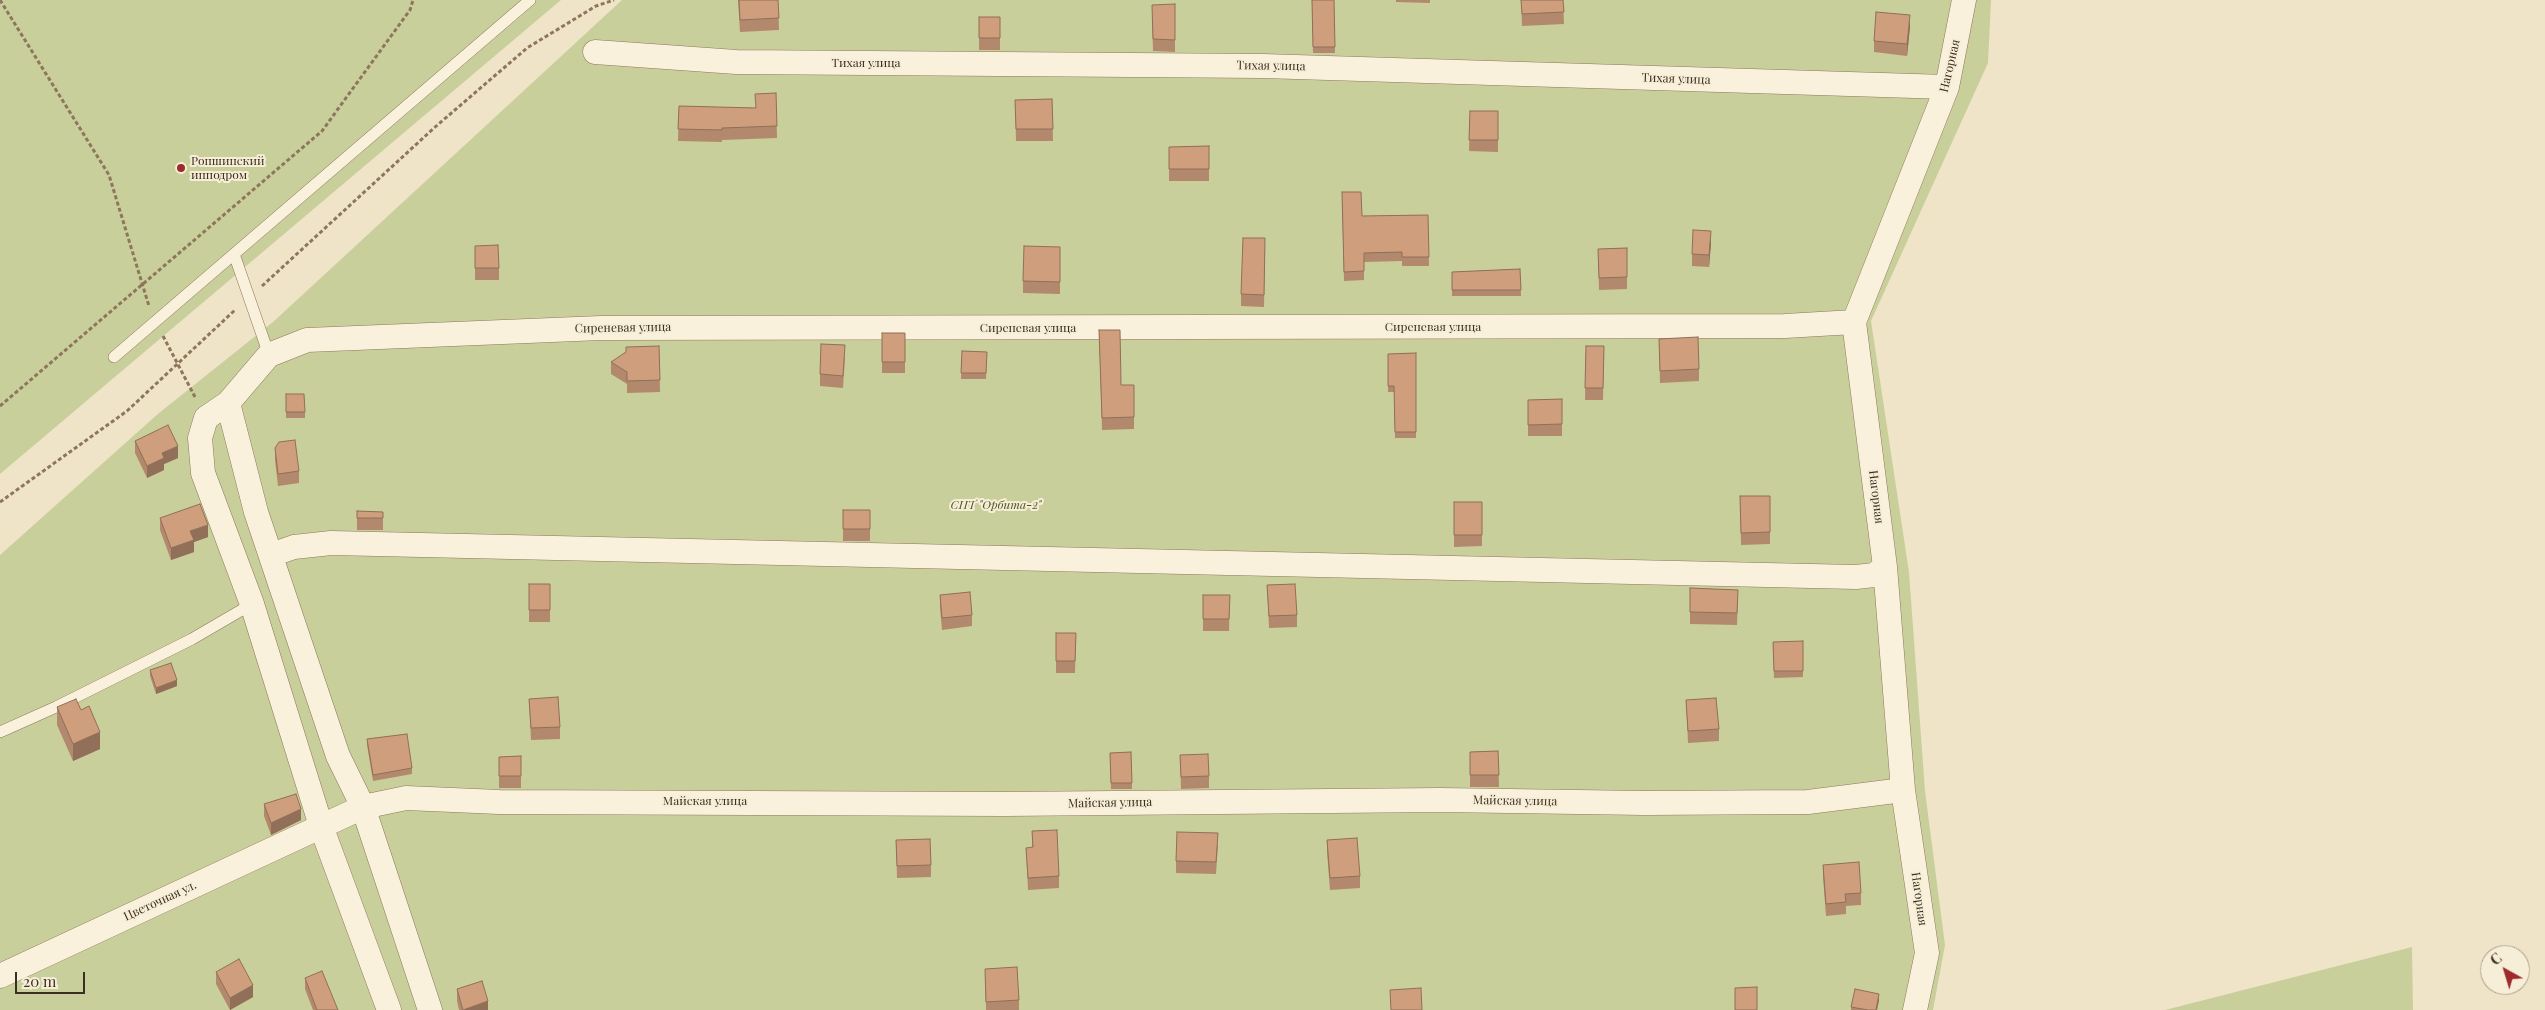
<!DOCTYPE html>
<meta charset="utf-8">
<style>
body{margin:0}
#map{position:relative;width:2545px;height:1010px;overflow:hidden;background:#f0e4c8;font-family:"Playfair Display",serif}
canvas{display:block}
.north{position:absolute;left:2480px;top:945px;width:50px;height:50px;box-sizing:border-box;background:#f7eed8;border:1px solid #ada18e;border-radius:50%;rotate:321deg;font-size:14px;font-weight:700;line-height:20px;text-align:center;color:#3d2e20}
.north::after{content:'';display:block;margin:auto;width:18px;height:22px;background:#9e2a2b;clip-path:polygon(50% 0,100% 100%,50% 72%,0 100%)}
.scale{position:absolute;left:15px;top:972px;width:70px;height:22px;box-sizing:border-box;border:2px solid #3d2e20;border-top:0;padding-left:6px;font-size:15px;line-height:18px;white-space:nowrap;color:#3d2e20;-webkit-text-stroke:4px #f7eed8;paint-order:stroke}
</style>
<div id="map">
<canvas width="2545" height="1010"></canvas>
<div class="north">С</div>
<div class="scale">20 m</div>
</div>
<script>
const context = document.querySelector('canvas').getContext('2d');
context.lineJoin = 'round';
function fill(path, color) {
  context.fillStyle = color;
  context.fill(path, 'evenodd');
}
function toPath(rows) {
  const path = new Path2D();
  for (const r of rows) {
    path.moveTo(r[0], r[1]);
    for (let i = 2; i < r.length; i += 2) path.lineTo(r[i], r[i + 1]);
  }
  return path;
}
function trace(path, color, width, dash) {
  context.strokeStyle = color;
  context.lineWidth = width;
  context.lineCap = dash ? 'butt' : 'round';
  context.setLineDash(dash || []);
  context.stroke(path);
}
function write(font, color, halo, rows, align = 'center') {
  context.font = font + ' "Playfair Display",serif';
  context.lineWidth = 4;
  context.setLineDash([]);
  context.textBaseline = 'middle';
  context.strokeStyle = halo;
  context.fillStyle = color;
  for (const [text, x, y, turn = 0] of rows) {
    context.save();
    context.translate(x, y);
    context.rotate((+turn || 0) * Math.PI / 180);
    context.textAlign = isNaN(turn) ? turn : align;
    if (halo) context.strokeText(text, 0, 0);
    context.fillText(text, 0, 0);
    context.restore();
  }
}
fill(toPath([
 [0,0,561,0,0,474],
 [622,0,1991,0,1988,63,1871,321,1909,572,1925,791,1945,945,1933,1010,0,1010,0,555,159,413,273,322],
 [2412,947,2413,1010,2165,1010]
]), '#c9cf9b');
const lane = toPath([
 [234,254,269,355],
 [114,357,530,0],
 [0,732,56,707,192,639,252,604]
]);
const street = toPath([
 [595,52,736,62,1263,66,1947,87],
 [228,403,256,512,338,756,363,807,430,1010],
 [271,555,294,547,331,543,1856,577,1874,575,1885,567],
 [0,976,363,807,406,798,499,802,1005,804,1440,800,1645,803,1808,802,1903,790],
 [389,1010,321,826,252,604,203,473,200,438,206,418,228,403,269,355,307,340,601,328,1785,326,1854,322],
 [1915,1010,1927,953,1903,790,1885,567,1854,322,1947,87,1964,0]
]);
trace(lane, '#8d765c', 12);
trace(street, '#8d765c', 25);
trace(toPath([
 [0,0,109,175,149,306],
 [262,286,434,128,527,48,596,6,614,0],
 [163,336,195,397],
 [0,406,322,131,410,10,413,0],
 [0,502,127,411,235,310]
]), '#8d765c', 3, [4, 2.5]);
trace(lane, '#faf1dc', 11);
trace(street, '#faf1dc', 24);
fill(toPath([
 [738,0,778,0,779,30,740,32],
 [1312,0,1334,0,1335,53,1313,53],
 [1396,0,1430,0,1430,3,1396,2],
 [1521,0,1563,0,1564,24,1522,26],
 [1175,4,1175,52,1153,51,1152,17],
 [979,17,1000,17,1000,50,979,50],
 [1910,27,1907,56,1874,52,1874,41],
 [776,93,777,138,722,140,722,142,678,141,679,106,755,108],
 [1052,99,1053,141,1016,141,1015,100],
 [1470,111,1498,111,1498,152,1469,151],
 [1209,146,1209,181,1169,181,1169,147],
 [1342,201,1362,216,1428,215,1429,266,1402,266,1402,261,1364,262,1364,280,1344,281],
 [1711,243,1709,267,1692,266,1692,254],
 [475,246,499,268,499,280,475,280],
 [1060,247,1060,294,1023,293,1023,281],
 [1627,248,1627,289,1599,290,1598,249],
 [1265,250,1264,307,1241,306,1241,294],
 [1520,269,1521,296,1452,296,1452,272],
 [1099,330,1121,385,1134,385,1134,429,1102,430],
 [882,333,905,333,905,373,882,373],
 [1659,339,1699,369,1699,381,1660,383],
 [659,346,660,392,627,393,627,384,611,374,611,362,626,352],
 [1586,346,1604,346,1603,400,1585,400],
 [962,351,987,352,986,379,961,379],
 [1416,353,1416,438,1395,438,1394,392,1388,392,1388,354],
 [845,357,843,388,820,386,820,374],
 [286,394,305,412,305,418,286,418],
 [1562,399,1562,436,1528,436,1528,400],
 [135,441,178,458,164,464,164,470,147,478,135,453],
 [275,448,299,471,299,483,278,486,275,460],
 [1740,496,1770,496,1770,544,1741,545],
 [1454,502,1482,502,1482,546,1454,547],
 [843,510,870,510,870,541,843,541],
 [357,511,383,512,383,530,357,530],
 [160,518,208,537,194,542,194,552,171,560,160,530],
 [529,584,550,584,550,622,529,622],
 [1267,585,1297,615,1297,627,1269,628],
 [1690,588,1738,601,1737,625,1690,624],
 [940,595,972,615,972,626,942,630,940,607],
 [1203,595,1230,595,1229,631,1203,631],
 [1056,633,1076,633,1075,673,1056,673],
 [1773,642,1803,671,1803,677,1774,678],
 [150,670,177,686,156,694,150,676],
 [529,699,560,727,560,739,531,740],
 [1686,700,1719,729,1719,741,1688,743],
 [57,707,81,710,100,749,73,761,57,725],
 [367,739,412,768,412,774,373,781,367,745],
 [1498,751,1499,787,1470,787,1470,752],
 [1131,752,1132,789,1111,789,1110,753],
 [1180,755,1209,776,1209,788,1181,789],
 [521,756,521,788,499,788,499,757],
 [264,804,301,820,271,835,264,816],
 [1032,831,1059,876,1059,888,1028,890,1026,848,1032,848],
 [896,840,931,865,931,877,897,878],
 [1327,840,1360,876,1360,888,1330,890,1327,852],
 [1218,845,1216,874,1176,873,1176,861],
 [1823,865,1861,893,1861,905,1846,906,1846,914,1826,916,1823,877],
 [985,969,1019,1000,1019,1010,986,1010],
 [216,972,253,997,230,1010,216,984],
 [305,978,338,1010,313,1010,305,989],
 [457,989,488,1010,459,1010,457,1001],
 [1879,1000,1877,1010,1851,1010,1851,1007]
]), '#b2896c');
fill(toPath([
 [1910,15,1910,27,1907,56,1907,44],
 [1711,231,1711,243,1709,267,1709,255],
 [178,446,178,458,164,464,164,470,147,478,147,466,162,453],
 [208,525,208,537,194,542,194,552,171,560,171,548,190,531],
 [177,680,177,686,156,694,156,688],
 [100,732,100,749,73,761,73,744],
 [301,809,301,820,271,835,271,823],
 [253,985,253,997,230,1010,230,998],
 [1879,994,1879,1000,1877,1010,1876,1010],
 [488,1001,488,1010,463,1010]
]), '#916f58');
const building = toPath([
 [739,0,778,0,779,18,740,20,739,0],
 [1312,0,1334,0,1335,47,1313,47,1312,0],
 [1521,0,1563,0,1564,12,1522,14,1521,0],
 [1175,4,1175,40,1153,39,1152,5,1175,4],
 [1876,12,1910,15,1907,44,1874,41,1876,12],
 [979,17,1000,17,1000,38,979,38,979,17],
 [776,93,777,126,722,128,722,130,678,129,679,106,756,108,755,94,776,93],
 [1052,99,1053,129,1016,129,1015,100,1052,99],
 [1470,111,1498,111,1498,140,1469,140,1470,111],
 [1209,146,1209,169,1169,169,1169,147,1209,146],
 [1342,192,1361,192,1362,216,1428,215,1429,257,1402,257,1402,252,1364,253,1364,271,1344,272,1342,192],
 [1693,230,1711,231,1709,255,1692,254,1693,230],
 [1243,238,1265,238,1264,295,1241,294,1243,238],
 [498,245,499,268,475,268,475,246,498,245],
 [1024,246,1060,247,1060,282,1023,281,1024,246],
 [1627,248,1627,277,1599,278,1598,249,1627,248],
 [1520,269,1521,290,1452,290,1452,272,1520,269],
 [1099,330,1120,330,1121,385,1134,385,1134,417,1102,418,1099,330],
 [882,333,905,333,905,362,882,362,882,333],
 [1698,337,1699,369,1660,371,1659,339,1698,337],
 [821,344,845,345,843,376,820,374,821,344],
 [659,346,660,380,627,381,627,372,611,362,626,352,626,347,659,346],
 [1586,346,1604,346,1603,388,1585,388,1586,346],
 [962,351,987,352,986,373,961,373,962,351],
 [1416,353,1416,432,1395,432,1394,386,1388,386,1388,354,1416,353],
 [286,394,304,394,305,412,286,412,286,394],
 [1562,399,1562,424,1528,425,1528,400,1562,399],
 [168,425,178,446,162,453,164,458,147,466,135,441,168,425],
 [295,440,299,471,278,474,275,448,279,442,295,440],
 [1740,496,1770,496,1770,532,1741,533,1740,496],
 [1454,502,1482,502,1482,535,1454,535,1454,502],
 [200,504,208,525,190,531,194,540,171,548,160,518,200,504],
 [843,510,870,510,870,529,843,529,843,510],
 [357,511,383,512,383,518,357,518,357,511],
 [529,584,550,584,550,610,529,610,529,584],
 [1295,584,1297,615,1269,616,1267,585,1295,584],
 [1690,588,1738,590,1737,613,1690,612,1690,588],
 [970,592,972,615,942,618,940,595,970,592],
 [1203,595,1230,595,1229,619,1203,619,1203,595],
 [1056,633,1076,633,1075,661,1056,661,1056,633],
 [1803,641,1803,671,1774,671,1773,642,1803,641],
 [171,663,177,680,156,688,150,670,171,663],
 [558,697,560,727,531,728,529,699,558,697],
 [1716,698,1719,729,1688,731,1686,700,1716,698],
 [76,699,81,710,89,706,100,732,73,744,57,707,76,699],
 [407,734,412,768,373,775,367,739,407,734],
 [1498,751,1499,775,1470,775,1470,752,1498,751],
 [1131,752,1132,783,1111,783,1110,753,1131,752],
 [1208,754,1209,776,1181,777,1180,755,1208,754],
 [521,756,521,776,499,776,499,757,521,756],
 [296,794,301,809,271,823,264,804,296,794],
 [1057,830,1059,876,1028,878,1026,848,1033,847,1032,831,1057,830],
 [1177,832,1218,833,1216,862,1176,861,1177,832],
 [1357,838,1360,876,1330,878,1327,840,1357,838],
 [930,839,931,865,897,866,896,840,930,839],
 [1859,862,1861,893,1845,894,1846,902,1826,904,1823,865,1859,862],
 [239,959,253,985,230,998,216,972,239,959],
 [1017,967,1019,1000,986,1002,985,969,1017,967],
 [322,971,338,1010,317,1010,305,978,322,971],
 [482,981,488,1001,463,1010,457,989,482,981],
 [1757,987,1757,1010,1735,1010,1735,988,1757,987],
 [1421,988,1422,1010,1391,1010,1390,990,1421,988],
 [1855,989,1879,994,1876,1010,1868,1010,1851,1007,1855,989]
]);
fill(building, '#cf9f7d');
trace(building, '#916f58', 1);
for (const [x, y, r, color] of [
 [181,168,5,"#9e2a2b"]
]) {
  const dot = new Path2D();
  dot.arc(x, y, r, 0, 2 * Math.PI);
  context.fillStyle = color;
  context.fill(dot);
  trace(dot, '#f7eed8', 2);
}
write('12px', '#3d2e20', '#f7eed8', [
 ["Тихая улица",866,63],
 ["Тихая улица",1271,66,1],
 ["Нагорная",1950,66,-77],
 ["Тихая улица",1676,79,2],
 ["Сиреневая улица",1433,327],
 ["Сиреневая улица",623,328,-1],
 ["Сиреневая улица",1028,328],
 ["Нагорная",1876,497,83],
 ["Майская улица",705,801],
 ["Майская улица",1515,801,1],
 ["Майская улица",1110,803,-1],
 ["Нагорная",1919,899,82],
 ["Цветочная ул.",160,901,-25]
]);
write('12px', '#3d2e20', '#f7eed8', [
 ["Ропшинский",191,161],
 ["ипподром",191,175]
], 'left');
write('italic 12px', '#4d5a26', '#f7eed8', [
 ["СНТ \"Орбита-2\"",996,505]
]);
</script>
